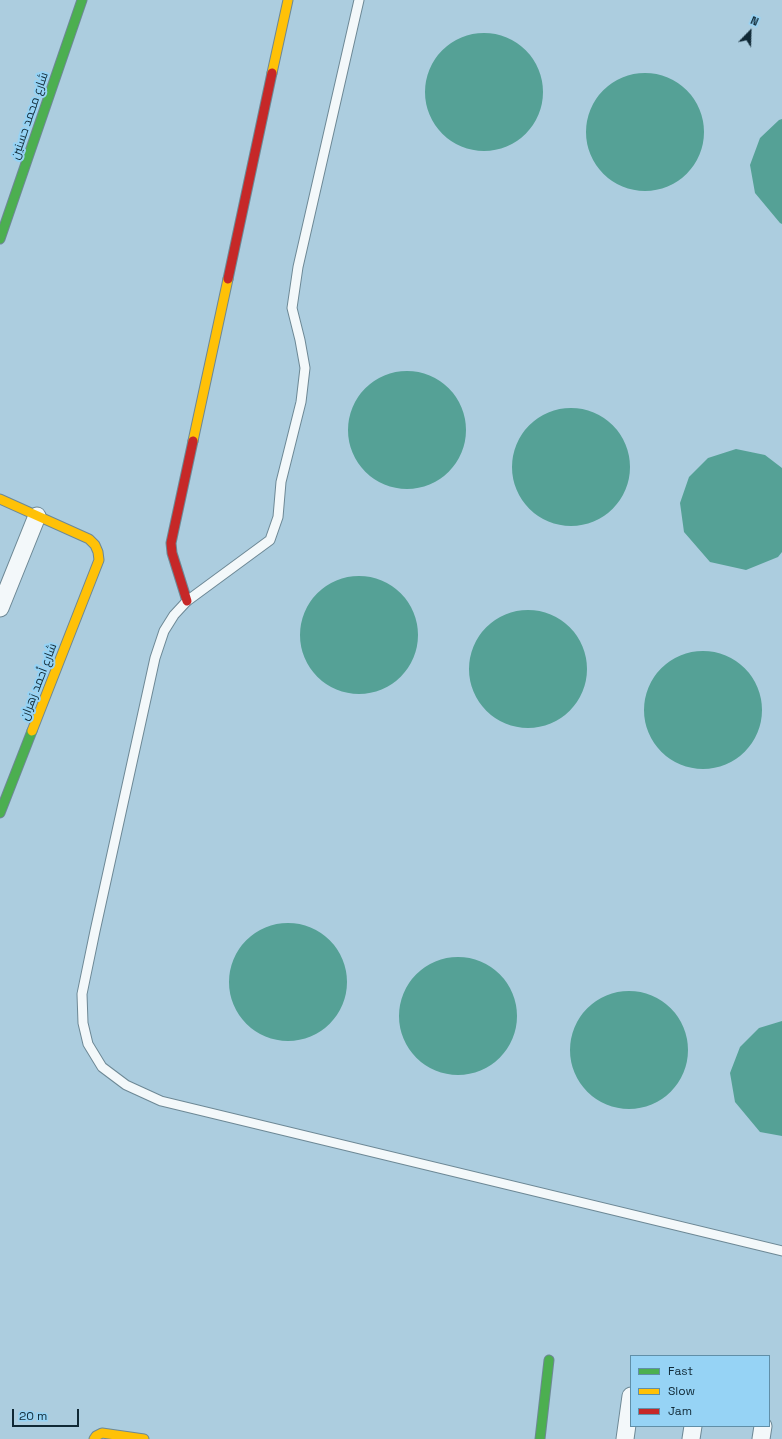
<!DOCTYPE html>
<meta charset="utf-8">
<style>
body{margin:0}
#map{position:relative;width:782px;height:1439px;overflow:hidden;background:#accddf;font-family:"Space Grotesk",sans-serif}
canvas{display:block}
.legend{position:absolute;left:630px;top:1355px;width:140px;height:72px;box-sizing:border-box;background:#96d3f5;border:1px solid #608fa8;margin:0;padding:5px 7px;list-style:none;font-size:12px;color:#0f2835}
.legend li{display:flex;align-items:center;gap:8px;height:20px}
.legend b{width:20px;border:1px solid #608fa8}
.north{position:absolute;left:730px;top:12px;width:40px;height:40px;-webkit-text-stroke:3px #96d3f5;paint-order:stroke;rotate:23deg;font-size:11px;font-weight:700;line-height:16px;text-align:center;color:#0f2835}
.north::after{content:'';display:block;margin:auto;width:14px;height:18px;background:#0f2835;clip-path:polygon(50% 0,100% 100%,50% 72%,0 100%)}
.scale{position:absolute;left:12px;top:1409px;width:67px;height:18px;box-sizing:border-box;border:2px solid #0f2835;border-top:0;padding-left:5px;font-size:12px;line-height:14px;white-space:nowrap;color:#0f2835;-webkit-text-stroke:3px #96d3f5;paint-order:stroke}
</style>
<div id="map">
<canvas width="782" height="1439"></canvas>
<ul class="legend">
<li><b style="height:5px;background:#4caf50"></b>Fast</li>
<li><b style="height:5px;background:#ffc107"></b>Slow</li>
<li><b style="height:5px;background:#c62828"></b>Jam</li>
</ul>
<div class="north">N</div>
<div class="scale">20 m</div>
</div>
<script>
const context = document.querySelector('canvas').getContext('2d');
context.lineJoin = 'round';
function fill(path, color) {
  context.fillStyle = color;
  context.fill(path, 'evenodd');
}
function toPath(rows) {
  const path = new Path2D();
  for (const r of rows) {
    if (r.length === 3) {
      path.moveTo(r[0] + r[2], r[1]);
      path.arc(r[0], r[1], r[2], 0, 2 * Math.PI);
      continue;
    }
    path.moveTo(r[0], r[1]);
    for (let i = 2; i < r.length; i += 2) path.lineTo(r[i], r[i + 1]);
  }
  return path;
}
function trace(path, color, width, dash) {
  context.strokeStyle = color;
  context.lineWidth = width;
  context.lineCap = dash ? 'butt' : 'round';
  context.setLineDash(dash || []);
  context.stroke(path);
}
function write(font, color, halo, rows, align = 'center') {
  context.font = font + ' "Space Grotesk",Cairo,sans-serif';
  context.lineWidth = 4;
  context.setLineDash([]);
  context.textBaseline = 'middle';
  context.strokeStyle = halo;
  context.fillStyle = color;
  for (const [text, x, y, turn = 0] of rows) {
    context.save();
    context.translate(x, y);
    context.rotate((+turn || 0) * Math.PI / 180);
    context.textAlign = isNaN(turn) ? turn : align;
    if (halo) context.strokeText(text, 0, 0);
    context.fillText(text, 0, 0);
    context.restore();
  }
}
fill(toPath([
 [484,92,59],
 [645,132,59],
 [782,119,782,224,780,223,755,193,750,165,760,138,779,120],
 [407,430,59],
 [571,467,59],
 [736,449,765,455,782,468,782,552,778,557,746,570,710,562,684,532,680,503,689,477,708,458],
 [359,635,59],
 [528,669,59],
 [703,710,59],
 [288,982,59],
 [458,1016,59],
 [629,1050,59],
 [782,1021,782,1136,760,1132,735,1102,730,1073,740,1047,759,1028]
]), '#55a196');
const lane = toPath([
 [359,0,298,267,292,308,300,340,305,368,301,402,281,482,278,517,270,540,187,601,174,615,164,631,155,658,95,931,82,994,83,1023,88,1044,102,1067,126,1085,161,1101,782,1251]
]);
const street = toPath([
 [0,608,37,516],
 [625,1439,631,1396],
 [691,1439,693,1426],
 [761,1439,763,1426]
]);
const fast = toPath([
 [0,239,82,0],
 [0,813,32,731],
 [540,1439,549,1360]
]);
const slow = toPath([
 [272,73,288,0],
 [193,441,228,279],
 [0,499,89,539,95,545,98,552,99,560,32,731],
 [94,1439,96,1436,102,1433,144,1439]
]);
const jam = toPath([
 [228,279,272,73],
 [187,601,172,553,171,543,193,441]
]);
trace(lane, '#6d8895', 11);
trace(street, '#6d8895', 19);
trace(fast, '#6d8895', 11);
trace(slow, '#6d8895', 11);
trace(jam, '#6d8895', 11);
trace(lane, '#f3f8fa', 9);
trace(street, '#f3f8fa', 17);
trace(fast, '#4caf50', 9);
trace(slow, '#ffc107', 9);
trace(jam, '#c62828', 9);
write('12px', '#0f2835', '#96d3f5', [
 ["شارع محمد حسنين",30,116,-71],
 ["شارع أحمد زهران",39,682,-69]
]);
</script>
